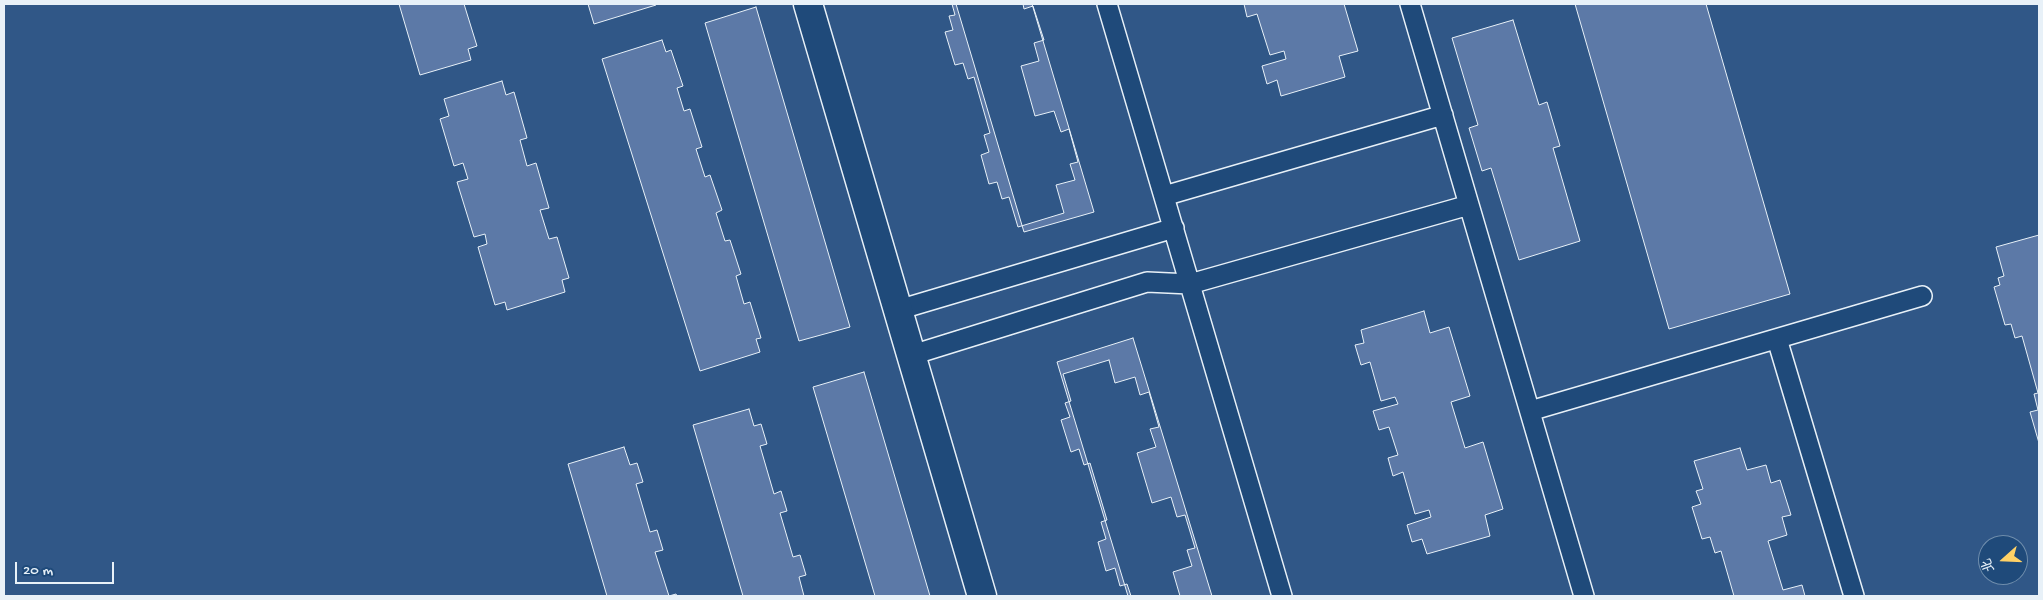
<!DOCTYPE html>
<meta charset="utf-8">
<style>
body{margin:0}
#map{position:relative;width:2043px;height:600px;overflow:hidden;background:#305787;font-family:"Gochi Hand","LXGW WenKai TC",sans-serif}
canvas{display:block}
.frame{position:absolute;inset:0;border:5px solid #e8f1f8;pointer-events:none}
.north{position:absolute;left:1978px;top:535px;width:50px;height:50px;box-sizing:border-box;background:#1f4a7a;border:1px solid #6f8dac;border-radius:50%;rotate:250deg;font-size:14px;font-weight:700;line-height:20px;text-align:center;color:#e8f1f8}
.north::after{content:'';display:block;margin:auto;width:18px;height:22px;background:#ffd166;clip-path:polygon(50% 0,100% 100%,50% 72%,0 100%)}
.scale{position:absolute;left:15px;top:562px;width:99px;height:22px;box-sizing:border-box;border:2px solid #e8f1f8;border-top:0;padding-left:6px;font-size:15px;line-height:18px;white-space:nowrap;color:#e8f1f8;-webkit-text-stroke:4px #1f4a7a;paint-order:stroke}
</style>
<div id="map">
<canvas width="2043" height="600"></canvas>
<div class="frame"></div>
<div class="north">北</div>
<div class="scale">20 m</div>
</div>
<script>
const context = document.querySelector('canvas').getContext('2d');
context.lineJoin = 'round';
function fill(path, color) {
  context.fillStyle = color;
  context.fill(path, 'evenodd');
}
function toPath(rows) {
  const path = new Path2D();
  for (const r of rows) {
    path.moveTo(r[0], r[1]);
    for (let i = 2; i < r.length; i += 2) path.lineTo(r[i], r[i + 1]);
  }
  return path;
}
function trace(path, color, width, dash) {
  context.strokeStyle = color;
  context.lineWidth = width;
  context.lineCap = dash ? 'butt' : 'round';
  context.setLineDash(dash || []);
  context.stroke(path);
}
const building = toPath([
 [399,4,464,4,477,46,468,49,471,60,420,75,399,4],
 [588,4,656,4,656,5,594,24,588,4],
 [952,4,1023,4,1024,9,1033,6,1044,40,1034,43,1039,61,1021,66,1035,116,1054,111,1061,132,1069,129,1078,162,1070,164,1075,180,1056,185,1064,213,1018,227,1009,197,1002,199,997,182,989,184,981,155,989,152,984,135,990,133,974,77,968,79,963,63,955,65,945,32,953,30,949,16,955,15,952,4],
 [956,4,1032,4,1094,212,1024,232,956,4],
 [1244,4,1344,4,1358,51,1339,56,1345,77,1281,96,1277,80,1267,84,1262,66,1286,59,1284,51,1270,55,1257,14,1247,17,1244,4],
 [1575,4,1706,4,1790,294,1669,329,1575,4],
 [756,7,850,327,799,341,705,23,756,7],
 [1513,20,1539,105,1547,102,1560,146,1553,148,1580,241,1519,260,1491,168,1482,171,1469,128,1478,125,1452,38,1513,20],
 [662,40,666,52,671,50,683,86,677,88,684,111,690,109,702,147,696,149,705,177,710,175,722,210,716,213,725,241,730,240,741,274,736,276,744,304,750,302,761,338,756,339,760,352,700,371,602,59,662,40],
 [502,81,506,95,514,92,527,138,520,140,527,166,536,163,549,208,540,210,549,239,557,237,569,278,562,280,565,292,507,310,505,302,495,305,478,247,487,244,485,234,474,237,457,182,468,179,463,163,454,166,440,119,449,116,444,99,502,81],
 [2039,235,2039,443,2030,412,2038,410,2034,394,2038,393,2022,336,2015,338,2011,324,2005,325,1994,287,2000,285,1998,278,2004,276,1996,247,2039,235],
 [1424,311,1430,333,1449,327,1470,396,1451,402,1465,448,1483,442,1503,509,1485,515,1490,536,1427,554,1422,539,1412,542,1407,525,1431,517,1429,510,1415,514,1403,472,1393,476,1388,458,1398,455,1389,427,1379,430,1373,411,1398,404,1395,397,1381,401,1370,362,1361,365,1355,345,1364,343,1361,330,1424,311],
 [1133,338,1212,596,1128,596,1057,362,1133,338],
 [1109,360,1115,383,1135,377,1140,395,1149,392,1159,427,1150,429,1156,447,1137,453,1152,503,1171,497,1177,517,1185,515,1195,548,1187,550,1192,566,1173,572,1180,596,1131,596,1127,584,1120,586,1115,568,1106,571,1098,542,1106,539,1101,522,1107,520,1090,463,1084,465,1079,449,1071,452,1061,420,1070,417,1065,403,1071,401,1063,374,1109,360],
 [864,372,930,596,875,596,813,387,864,372],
 [749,409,754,426,761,424,767,444,760,446,774,494,781,491,787,511,780,513,793,557,800,555,806,575,799,577,804,596,743,596,693,425,749,409],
 [624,447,630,465,637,463,643,482,636,484,650,532,657,530,663,550,655,552,669,596,676,594,677,596,607,596,568,464,624,447],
 [1740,448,1747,470,1766,465,1771,483,1780,480,1791,515,1782,517,1787,535,1768,541,1783,590,1802,585,1805,596,1734,596,1721,551,1715,553,1710,537,1702,539,1692,507,1701,504,1696,491,1703,489,1694,461,1740,448]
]);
fill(building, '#5c79a7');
trace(building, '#e8f1f8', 1);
const service = toPath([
 [1107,4,1282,596],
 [1410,4,1584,596],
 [1164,196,1443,115],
 [898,310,1174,228],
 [1777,339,1854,596],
 [912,355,1147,282,1190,284,1469,205],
 [1530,411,1922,296]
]);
const minor = toPath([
 [808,4,982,596]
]);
trace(service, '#e8f1f8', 22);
trace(minor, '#e8f1f8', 31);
trace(service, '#1f4a7a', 19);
trace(minor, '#1f4a7a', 28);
</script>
